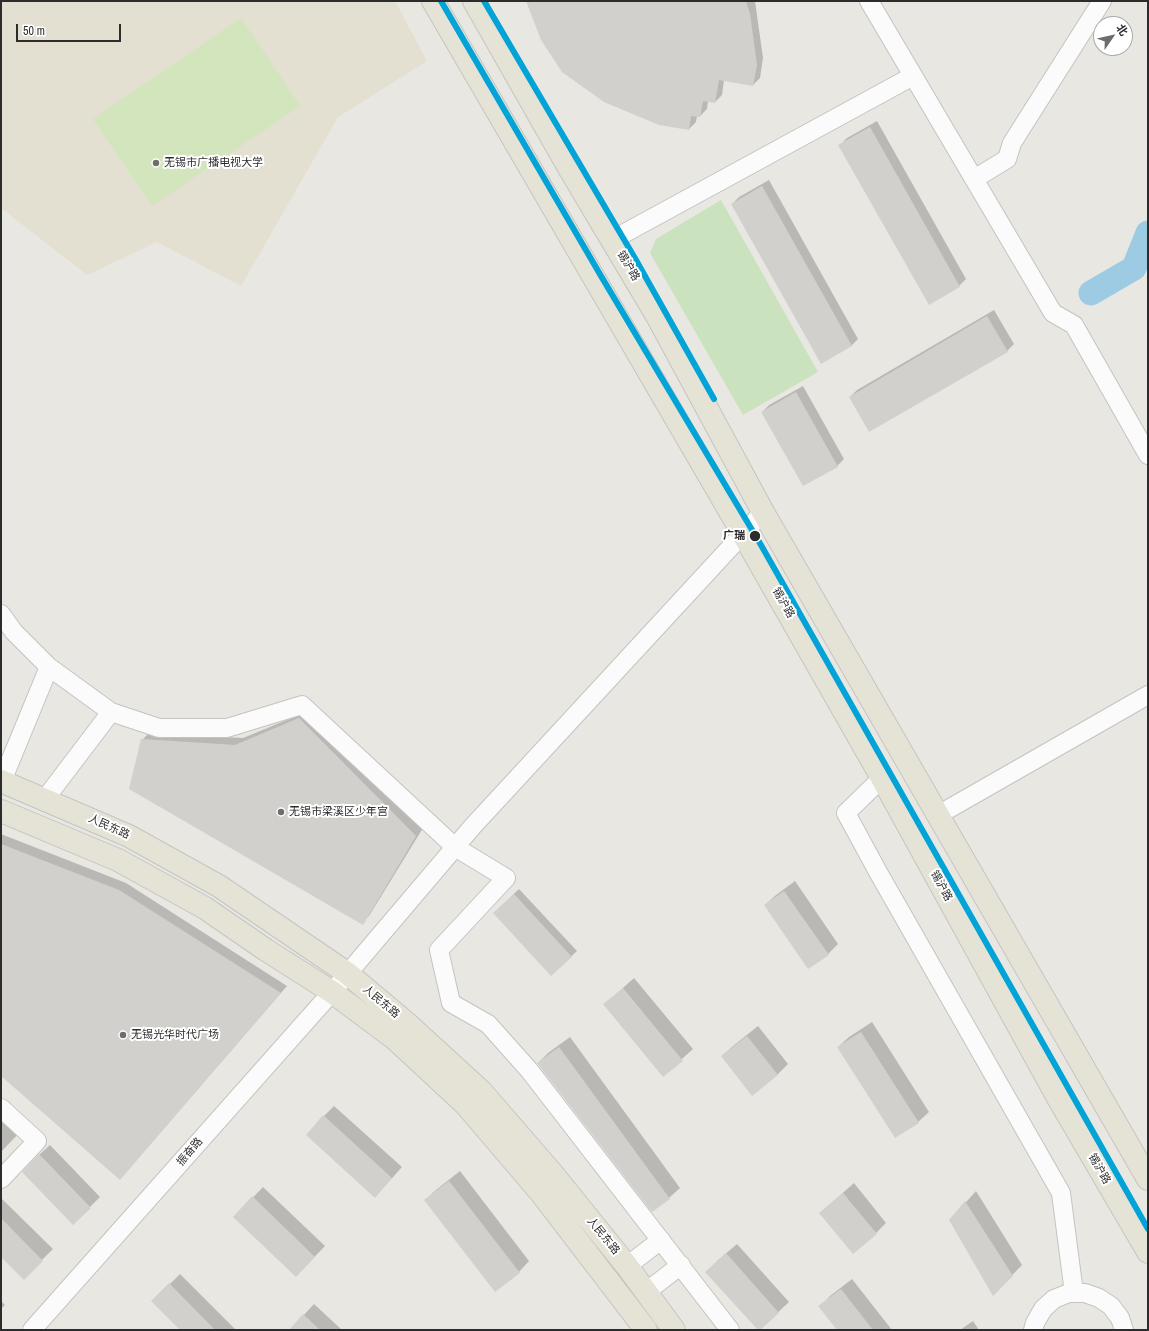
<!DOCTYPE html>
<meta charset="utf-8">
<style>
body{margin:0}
#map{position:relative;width:1149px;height:1331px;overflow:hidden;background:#e9e7e2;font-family:"Archivo Narrow","Noto Sans SC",sans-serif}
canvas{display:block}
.frame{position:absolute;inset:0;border:2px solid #2c2c2c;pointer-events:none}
.north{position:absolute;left:1093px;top:16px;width:40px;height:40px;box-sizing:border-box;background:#fff;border:1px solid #ababab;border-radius:50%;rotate:56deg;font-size:11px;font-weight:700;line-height:16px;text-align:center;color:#2c2c2c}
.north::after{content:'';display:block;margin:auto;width:14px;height:18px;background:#6e6d6c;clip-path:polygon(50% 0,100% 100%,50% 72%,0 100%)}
.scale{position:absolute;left:16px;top:24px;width:105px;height:18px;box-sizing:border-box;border:2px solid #2c2c2c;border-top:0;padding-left:5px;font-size:12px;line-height:14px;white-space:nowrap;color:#2c2c2c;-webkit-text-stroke:3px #fff;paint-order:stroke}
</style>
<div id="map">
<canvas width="1149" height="1331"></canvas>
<div class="frame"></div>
<div class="north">北</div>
<div class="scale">50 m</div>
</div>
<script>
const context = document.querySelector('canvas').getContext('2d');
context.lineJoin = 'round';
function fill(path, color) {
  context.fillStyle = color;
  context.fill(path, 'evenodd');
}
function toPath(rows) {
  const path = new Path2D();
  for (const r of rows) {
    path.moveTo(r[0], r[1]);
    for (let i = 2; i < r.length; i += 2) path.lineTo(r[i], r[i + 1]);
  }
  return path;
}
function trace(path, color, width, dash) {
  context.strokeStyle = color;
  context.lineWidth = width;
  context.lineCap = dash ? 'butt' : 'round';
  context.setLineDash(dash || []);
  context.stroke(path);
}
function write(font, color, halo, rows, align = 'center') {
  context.font = font + ' "Archivo Narrow","Noto Sans SC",sans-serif';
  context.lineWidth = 4;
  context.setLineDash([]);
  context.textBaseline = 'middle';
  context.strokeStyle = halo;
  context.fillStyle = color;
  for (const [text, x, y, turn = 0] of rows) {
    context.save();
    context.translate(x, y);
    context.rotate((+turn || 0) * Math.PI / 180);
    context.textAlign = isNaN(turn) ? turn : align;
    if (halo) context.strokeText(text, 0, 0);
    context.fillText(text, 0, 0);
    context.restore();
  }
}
fill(toPath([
 [1,1,395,1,427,61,338,117,241,286,157,242,87,275,1,208]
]), '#e3dfd1');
fill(toPath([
 [721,200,818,372,743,415,650,253,656,239]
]), '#cae2be');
fill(toPath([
 [241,18,300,106,152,206,93,119]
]), '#d2e5bd');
fill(toPath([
 [527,1,755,1,763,58,760,78,753,85,724,80,722,95,715,102,708,101,707,109,700,116,697,116,696,122,689,129],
 [877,121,966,279,959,286,840,145,847,138],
 [769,180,858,339,851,346,732,204,739,197],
 [994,310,1014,344,1007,351,850,397,857,390],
 [803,386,844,459,837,466,762,412,769,405],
 [306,712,423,828,369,916,362,923,142,740,149,733,243,738],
 [1,834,126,883,287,986,120,1179,1,1075],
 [795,881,838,944,828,954,765,905,776,895],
 [519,889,577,951,551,975,499,908],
 [634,978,693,1049,663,1076,605,1004],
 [872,1022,929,1112,918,1122,838,1047,849,1037],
 [758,1026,788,1064,777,1075,722,1056,733,1046],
 [570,1037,680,1188,669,1198,652,1211,538,1063,548,1053],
 [334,1106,402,1167,385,1186,324,1116],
 [1,1113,21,1131,1,1152],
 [50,1145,100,1197,73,1224,39,1155],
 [460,1171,529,1261,519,1272,425,1200,436,1190],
 [854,1183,886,1223,876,1233,820,1213],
 [263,1187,325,1246,296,1276,234,1217],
 [976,1191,1022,1265,993,1295,950,1220],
 [1,1198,53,1249,24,1278,1,1255],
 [737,1244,789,1302,759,1330,717,1261],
 [180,1274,236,1330,181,1330,153,1301],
 [852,1279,892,1330,838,1330,820,1307,830,1296],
 [1,1301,5,1305,1,1309],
 [314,1304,342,1330,290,1330],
 [973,1321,979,1330,960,1330]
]), '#0003');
trace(toPath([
 [1091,293,1134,268,1148,233]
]), '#9dcbe3', 25);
fill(toPath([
 [526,1,746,1,750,14,757,65,753,86,719,80,715,103,703,101,700,117,691,116,689,130,659,125,604,102,562,72,541,40],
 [870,127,960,287,929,305,838,145],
 [762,186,852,346,821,364,731,204],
 [987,316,1008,352,869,432,849,397],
 [796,392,838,467,803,486,761,412],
 [299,718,416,836,363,925,129,789,141,739,235,745],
 [1,844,119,890,281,993,120,1180,1,1076],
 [784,891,829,955,808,969,764,905],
 [514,894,572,957,551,976,493,913],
 [623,988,683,1061,663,1077,603,1004],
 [861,1032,919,1123,895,1138,837,1047],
 [747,1036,778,1075,752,1096,721,1056],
 [559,1047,670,1199,652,1212,537,1063],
 [323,1115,392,1178,375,1198,306,1135],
 [39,1154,91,1208,73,1225,22,1172],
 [449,1181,520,1273,495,1292,424,1200],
 [843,1193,877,1234,853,1254,819,1213],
 [252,1196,315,1257,296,1277,233,1217],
 [965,1201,1013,1276,993,1296,949,1220],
 [1,1218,43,1261,24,1280,1,1257],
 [726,1253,779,1313,760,1330,758,1330,705,1272],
 [169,1283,215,1330,180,1330,151,1301],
 [841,1289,873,1330,837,1330,818,1306],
 [303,1314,320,1330,289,1330]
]), '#d2d0cd');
const minor = toPath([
 [869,1,1053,313,1074,325,1148,455],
 [974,179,1007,159,1012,143,1102,1],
 [612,240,913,76],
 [1,614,14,632,49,667,2,781],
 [111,712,159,728,227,728,302,705,455,847,506,878,439,950,451,1003,488,1024,529,1070,730,1330],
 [882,778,846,813,878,872,1061,1193,1074,1293],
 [45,799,111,712,49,667],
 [938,815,1148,695],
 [1,1108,37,1141,1,1179],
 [627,1266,661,1240],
 [646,1292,681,1265],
 [32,1330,332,992,473,826,763,512],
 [1033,1330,1035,1323,1043,1309,1054,1299,1069,1293,1085,1293,1099,1298,1111,1306,1120,1318,1124,1330]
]);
const major = toPath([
 [433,1,743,534,882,778,1058,1098,1148,1252],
 [474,1,569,168,657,316,763,512,1148,1179],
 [1,781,129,836,219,886,347,973,410,1026,481,1091,552,1173,627,1266,674,1330],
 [1,811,118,860,205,908,266,950,332,992,395,1039,466,1105,541,1193,646,1330]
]);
trace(minor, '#c4c3c2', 20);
trace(major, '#c5c4c2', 24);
trace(minor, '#fcfbfb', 18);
trace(major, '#e5e3d6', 22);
trace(toPath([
 [441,1,601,276,761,545,1148,1229],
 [484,1,636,260,714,399]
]), '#02a3d7', 6);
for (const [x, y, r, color] of [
 [156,163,4,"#6e6d6c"],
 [755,536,6,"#2c2c2c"],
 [281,812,4,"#6e6d6c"],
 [123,1035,4,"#6e6d6c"]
]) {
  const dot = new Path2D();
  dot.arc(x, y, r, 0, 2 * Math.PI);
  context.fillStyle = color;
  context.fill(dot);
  trace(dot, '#fff', 1.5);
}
write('11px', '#2c2c2c', '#fff', [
 ["无锡市广播电视大学",164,163],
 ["无锡市梁溪区少年宫",289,812],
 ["无锡光华时代广场",131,1035]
], 'left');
write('11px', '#2c2c2c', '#fff', [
 ["锡沪路",628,266,59],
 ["锡沪路",783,603,60],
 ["人民东路",109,827,24],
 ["锡沪路",941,886,61],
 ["人民东路",381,1002,40],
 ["振奋路",190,1152,-49],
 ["锡沪路",1099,1169,60],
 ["人民东路",603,1236,51]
]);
write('bold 11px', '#2c2c2c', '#fff', [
 ["广瑞",745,536]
], 'right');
</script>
